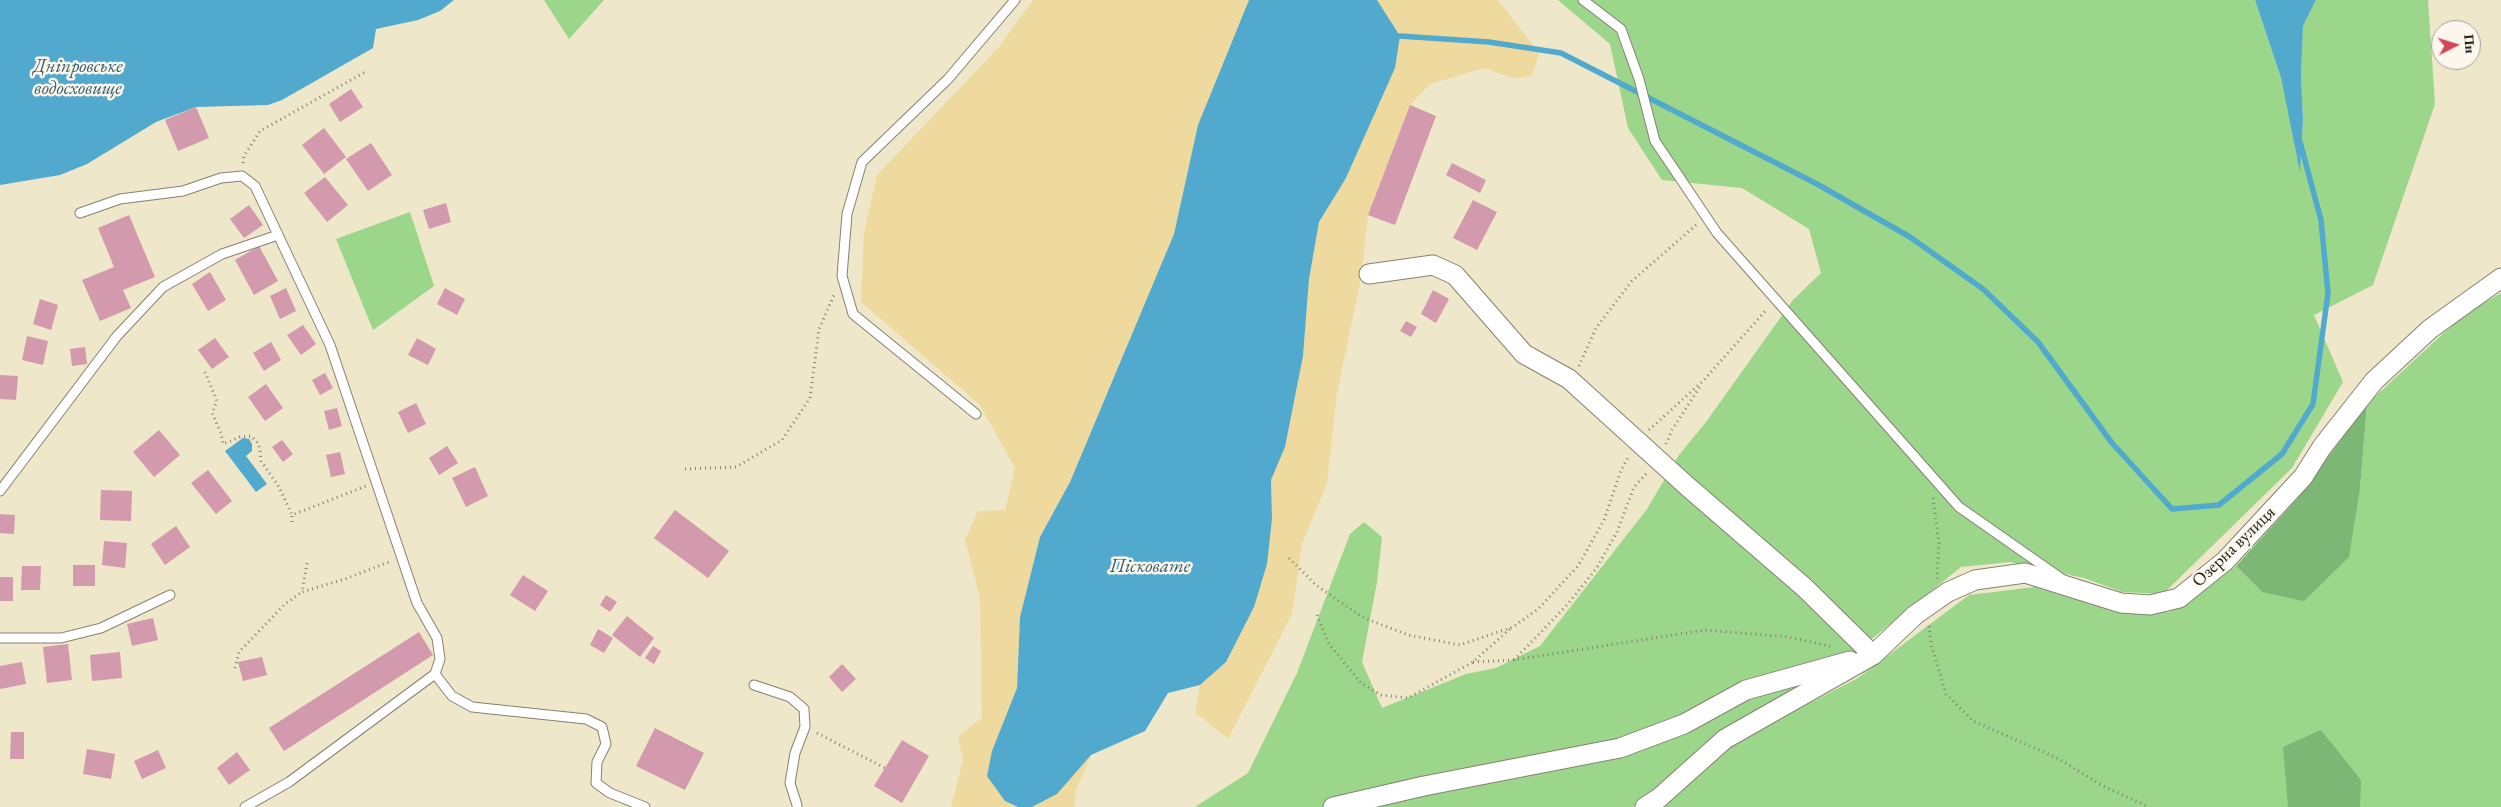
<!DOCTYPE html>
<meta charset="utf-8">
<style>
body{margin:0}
#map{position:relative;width:2501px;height:807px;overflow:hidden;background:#eee7ca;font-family:"EB Garamond",serif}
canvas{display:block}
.north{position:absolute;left:2431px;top:20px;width:50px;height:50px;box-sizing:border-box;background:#fbf7ec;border:1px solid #a29f99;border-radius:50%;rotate:85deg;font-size:14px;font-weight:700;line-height:20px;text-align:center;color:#1c1c1c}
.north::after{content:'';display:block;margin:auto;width:18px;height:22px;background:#d1495b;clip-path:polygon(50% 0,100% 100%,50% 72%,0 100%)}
</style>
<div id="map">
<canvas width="2501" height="807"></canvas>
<div class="north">Пн</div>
</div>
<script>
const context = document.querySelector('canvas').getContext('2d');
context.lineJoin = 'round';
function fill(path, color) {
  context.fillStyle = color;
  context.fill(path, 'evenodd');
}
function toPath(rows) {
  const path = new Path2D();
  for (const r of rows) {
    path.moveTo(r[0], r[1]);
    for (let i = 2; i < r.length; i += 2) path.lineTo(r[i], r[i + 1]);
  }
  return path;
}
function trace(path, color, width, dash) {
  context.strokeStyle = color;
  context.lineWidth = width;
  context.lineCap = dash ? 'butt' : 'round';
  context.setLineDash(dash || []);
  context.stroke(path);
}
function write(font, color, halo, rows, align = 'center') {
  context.font = font + ' "EB Garamond",serif';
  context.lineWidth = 5;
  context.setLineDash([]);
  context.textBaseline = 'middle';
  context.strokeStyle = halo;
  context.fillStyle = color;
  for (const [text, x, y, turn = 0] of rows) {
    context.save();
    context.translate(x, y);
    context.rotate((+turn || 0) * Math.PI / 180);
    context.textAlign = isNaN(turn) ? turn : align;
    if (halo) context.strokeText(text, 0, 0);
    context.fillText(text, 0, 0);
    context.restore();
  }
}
fill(toPath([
 [544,0,604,0,569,39],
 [1558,0,2255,0,2281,78,2300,169,2303,119,2301,76,2303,26,2316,0,2428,0,2435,104,2373,285,2314,315,2343,382,2292,468,2163,594,2122,592,2084,578,2010,562,1961,567,1873,638,1787,695,1724,731,1634,807,1195,807,1248,773,1297,673,1350,534,1364,522,1382,537,1377,582,1362,662,1382,708,1466,674,1496,668,1540,646,1647,509,1679,455,1706,422,1793,300,1821,273,1809,229,1742,188,1662,180,1628,128,1610,44],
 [410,212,434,286,373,330,336,239],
 [2501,293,2501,807,1661,807,1734,743,1858,678,1969,595,2035,587,2112,610,2169,612,2205,590,2236,566,2262,592,2360,488,2367,404,2462,316]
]), '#9bd68a');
fill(toPath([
 [2367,404,2360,488,2349,557,2304,601,2262,592,2236,566,2297,499],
 [2321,730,2361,780,2360,807,2288,807,2283,747]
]), '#7cb776');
fill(toPath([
 [1033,0,1249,0,1198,125,1174,234,1070,482,1040,537,1020,617,1017,688,992,751,1005,801,1018,807,951,807,963,760,958,737,982,718,980,598,965,540,978,511,1005,510,1015,468,980,405,861,302,864,233,877,175,999,47],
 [1377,0,1498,0,1539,53,1532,76,1512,78,1484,68,1430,84,1410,105,1368,215,1361,278,1337,393,1327,483,1302,544,1292,614,1228,739,1195,712,1200,685,1226,662,1254,607,1272,519,1271,480,1285,447,1303,356,1309,279,1319,222,1346,178,1395,68,1381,8],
 [1091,755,1076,790,1074,807,1032,807,1057,794]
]), '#eeda9e');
fill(toPath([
 [0,0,454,0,440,11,418,20,376,29,373,48,282,100,268,105,196,107,156,122,87,164,60,175,0,185],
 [1249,0,1377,0,1400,36,1395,68,1346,178,1319,222,1309,279,1303,356,1285,447,1271,480,1272,519,1267,564,1254,607,1226,662,1200,685,1168,693,1145,731,1091,755,1057,794,1032,807,1018,807,1005,801,987,776,992,751,1017,688,1020,617,1040,537,1070,482,1174,234,1198,125],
 [2255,0,2316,0,2303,26,2301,76,2303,119,2300,172,2281,78],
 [243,438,249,439,252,444,252,451,246,456,267,484,256,492,225,451]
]), '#51a9ce');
trace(toPath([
 [1400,36,1489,42,1561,53,1817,184,1910,237,1983,289,2038,342,2112,443,2172,509,2219,505,2282,454,2313,404,2328,293,2321,220,2300,142]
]), '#51a9ce', 5.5);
fill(toPath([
 [351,89,363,107,340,122,329,104],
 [1410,105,1436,116,1395,225,1368,215],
 [196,107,209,138,178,151,165,120],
 [324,128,346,157,324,174,302,145],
 [371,143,392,175,368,191,346,159],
 [1452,163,1486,180,1480,193,1446,175],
 [325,177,348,205,327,222,304,193],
 [1473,200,1497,212,1477,250,1453,238],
 [446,203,451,222,429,229,423,210],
 [249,205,263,225,244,238,230,219],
 [129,215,155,277,123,290,131,308,100,321,82,280,114,267,98,228],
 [259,246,278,281,254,295,235,260],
 [210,272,226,300,208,311,192,284],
 [286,288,296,311,280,319,270,296],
 [445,288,465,299,457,315,437,304],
 [1433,290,1449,299,1436,323,1421,314],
 [40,299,58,305,51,330,33,324],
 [1406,321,1417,327,1411,337,1400,331],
 [303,325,316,344,301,355,287,335],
 [27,336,48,341,43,365,22,360],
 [215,338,229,357,212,369,198,350],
 [417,338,436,349,428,365,408,355],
 [271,342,281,360,264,371,253,353],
 [85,347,87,364,72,366,70,349],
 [325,373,333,388,320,395,312,380],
 [0,375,18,376,16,400,0,399],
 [266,384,283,408,265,421,248,397],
 [416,403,426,424,408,433,398,412],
 [337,408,342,426,329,430,324,411],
 [159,430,180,455,154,477,133,452],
 [282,440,293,454,283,462,272,447],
 [447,446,458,463,439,475,429,458],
 [340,452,345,474,331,477,326,455],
 [475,467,488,496,466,507,452,478],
 [208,470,232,501,216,514,191,483],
 [101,490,132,491,131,521,100,520],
 [675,510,729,551,708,578,654,538],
 [0,514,15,515,14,534,0,533],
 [176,526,190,547,165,565,151,544],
 [104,541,127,543,125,568,102,565],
 [73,565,95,565,95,586,73,586],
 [22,566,41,566,40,590,21,590],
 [523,575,548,591,535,611,510,595],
 [0,577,13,577,13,601,0,601],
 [606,595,617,602,610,612,600,605],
 [627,616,654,638,640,657,612,635],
 [153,618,158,640,132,646,127,624],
 [598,629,613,638,604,653,590,645],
 [419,632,433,655,284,751,269,728],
 [68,644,72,680,47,683,43,647],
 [653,646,661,651,654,664,645,658],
 [120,652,122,678,92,681,90,655],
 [262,657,267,675,243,681,238,662],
 [22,662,26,684,0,689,0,666],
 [842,664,856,679,842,692,829,677],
 [655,728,704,753,685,790,636,766],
 [11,732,24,732,24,759,10,759],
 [902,740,929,756,902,803,874,786],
 [87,749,115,754,111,779,83,774],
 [158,750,166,768,142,779,134,761],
 [237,752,250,770,229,785,217,768]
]), '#d399ac');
const service = toPath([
 [1583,0,1621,29,1639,79,1655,141,1717,233,1959,507,2062,579],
 [80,213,120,199,183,191,221,178,242,176,255,186,330,345,417,603,437,638,440,659,435,674,289,782,245,807],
 [976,414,853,314,842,276,847,214,862,162,948,79,1015,0],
 [0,491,117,336,163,287,222,254,278,235],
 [0,638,61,638,101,628,170,595],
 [435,674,452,696,472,707,586,719,602,727,606,744,597,762,596,783,610,793,645,807],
 [754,685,790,697,804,709,805,727,795,753,790,783,797,805]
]);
const minor = toPath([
 [1369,274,1433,265,1455,275,1524,354,1569,379,1687,486,1805,588,1873,655],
 [1333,807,1424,786,1620,748,1684,724,1746,690,1850,661],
 [1645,807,1659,798,1725,739,1873,655,1915,615,1948,592,1975,580,2025,573,2121,603,2150,605,2179,598,2225,561,2303,477,2322,447,2374,381,2430,329,2501,278]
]);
trace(service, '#858273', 11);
trace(minor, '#858273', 21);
trace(toPath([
 [243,163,244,156,260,131,367,71],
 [1579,366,1596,328,1632,281,1696,225],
 [205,372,217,401,212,413,221,433,223,444,240,437,251,436,258,443,260,449,261,461,279,487,292,515],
 [1649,430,1704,380,1767,309],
 [1666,444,1672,430,1701,385],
 [685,469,736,467,782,440,810,398,819,329,834,295],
 [1933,498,1939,543,1937,579],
 [292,522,292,515,366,486],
 [1289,558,1316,585,1362,617,1408,635,1460,645,1513,627,1538,609,1578,566,1604,520,1621,470,1629,456],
 [307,563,302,592,345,579,389,562],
 [1317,615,1329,644,1361,683,1381,695,1408,698,1473,662,1510,629],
 [1929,626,1931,644,1946,694,1973,721,2057,758,2103,786,2149,807],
 [1514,660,1567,605,1596,569,1617,532,1634,487,1646,474],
 [1473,662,1513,660,1705,630,1789,637,1833,647],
 [235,668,239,652,285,604,302,592],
 [817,733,885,768]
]), '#858273', 3, [1, 4]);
trace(service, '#fff', 9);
trace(minor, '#fff', 19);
write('18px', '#1c1c1c', '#fbf7ec', [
 ["Озерна вулиця",2234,547,-44]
]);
write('italic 19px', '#345b6c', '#fbf7ec', [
 ["Дніпровське",78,67],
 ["водосховище",78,89],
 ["Пісковате",1150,567]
]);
</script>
